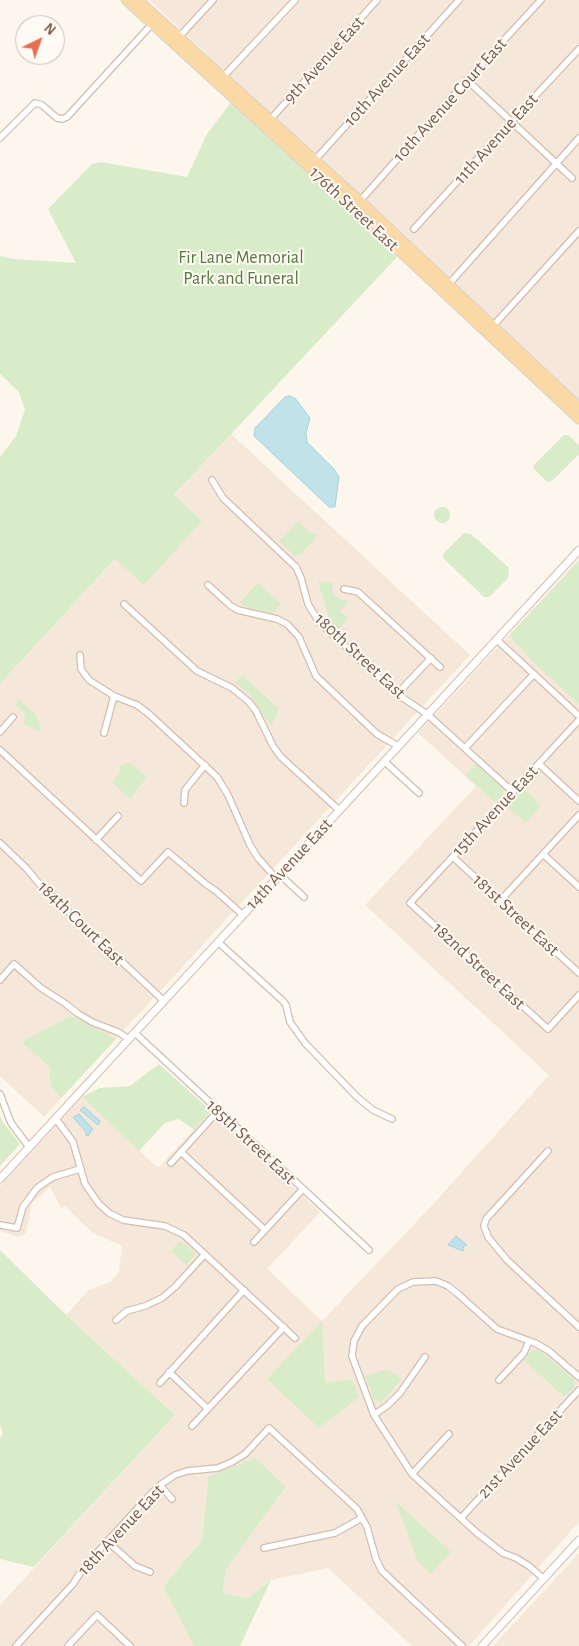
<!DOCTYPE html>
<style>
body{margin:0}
#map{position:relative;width:579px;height:1646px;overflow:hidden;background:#fdf6ec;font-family:"Alegreya Sans",sans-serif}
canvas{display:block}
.north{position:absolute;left:15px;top:15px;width:50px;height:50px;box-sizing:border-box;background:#fffaf3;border:1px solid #cabbb1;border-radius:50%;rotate:42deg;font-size:14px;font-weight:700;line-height:20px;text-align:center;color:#7a5c4d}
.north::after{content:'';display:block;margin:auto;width:18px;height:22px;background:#e76f51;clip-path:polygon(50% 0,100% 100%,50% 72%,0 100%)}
</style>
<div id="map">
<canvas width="579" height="1646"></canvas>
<div class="north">N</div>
</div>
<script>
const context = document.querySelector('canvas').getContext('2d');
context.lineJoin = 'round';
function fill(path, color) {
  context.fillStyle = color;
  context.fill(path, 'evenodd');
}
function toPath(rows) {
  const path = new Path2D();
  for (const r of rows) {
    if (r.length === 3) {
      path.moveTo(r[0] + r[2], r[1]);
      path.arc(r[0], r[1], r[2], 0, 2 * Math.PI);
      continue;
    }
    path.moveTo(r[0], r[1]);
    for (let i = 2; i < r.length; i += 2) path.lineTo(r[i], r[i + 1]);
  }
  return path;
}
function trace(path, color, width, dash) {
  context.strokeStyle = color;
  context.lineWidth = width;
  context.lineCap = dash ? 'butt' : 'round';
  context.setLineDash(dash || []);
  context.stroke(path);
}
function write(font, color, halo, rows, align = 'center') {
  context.font = font + ' "Alegreya Sans",sans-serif';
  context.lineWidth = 4;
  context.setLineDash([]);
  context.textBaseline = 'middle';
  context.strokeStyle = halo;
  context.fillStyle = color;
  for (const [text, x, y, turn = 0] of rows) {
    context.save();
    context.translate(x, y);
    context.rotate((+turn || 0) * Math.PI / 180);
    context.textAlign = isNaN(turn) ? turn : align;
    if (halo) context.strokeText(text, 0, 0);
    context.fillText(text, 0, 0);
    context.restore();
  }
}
fill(toPath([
 [149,0,579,0,579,400,243,88],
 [231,434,470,655,44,1117,0,1076,0,684],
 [579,559,579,1522,469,1646,412,1646,328,1568,271,1580,248,1598,223,1594,226,1569,286,1487,208,1477,202,1540,163,1587,194,1646,0,1646,0,1605,175,1415,66,1315,89,1290,110,1282,119,1272,122,1246,93,1233,65,1206,61,1208,50,1187,32,1203,26,1233,18,1237,0,1231,0,1186,82,1097,158,1168,211,1111,320,1212,267,1269,322,1321,436,1201,549,1075,365,905,476,786,418,733],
 [579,1553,579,1646,493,1646]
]), '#f5e8da');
fill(toPath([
 [231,102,397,257,174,495,202,521,144,585,115,559,0,684,0,457,16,436,25,410,19,392,0,374,0,256,14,259,76,263,48,209,92,164,101,162,187,177,207,134],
 [564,435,568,435,579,445,579,454,552,481,547,482,534,469,533,466],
 [442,515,8],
 [298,521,309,532,318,535,300,555,295,556,279,541],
 [464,533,471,534,508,567,509,570,508,578,489,597,484,597,443,558,444,553],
 [579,561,579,704,528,657,525,652,512,639,511,634],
 [318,581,333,583,332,590,335,596,342,600,348,600,347,603,340,611,348,618,338,630,330,621],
 [258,583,281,604,273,613,251,609,239,603],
 [242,675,279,709,271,726,250,694,235,683],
 [18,698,37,716,41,732,24,724,25,719,24,712,16,706],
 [130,763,147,777,130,799,112,782,120,772,119,766],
 [476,764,503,789,503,795,495,803,465,775],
 [524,788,541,806,526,823,507,807],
 [71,1016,116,1039,61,1098,50,1085,50,1067,22,1042],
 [159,1064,211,1111,194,1130,179,1119,165,1123,139,1151,82,1097,100,1088,130,1086],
 [0,1116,2,1121,20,1144,0,1166],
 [180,1241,195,1253,195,1255,186,1265,171,1251],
 [0,1250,66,1315,175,1415,34,1567,0,1559,0,1438,3,1434,0,1425],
 [322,1321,325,1383,352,1379,359,1397,319,1428,267,1379],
 [536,1349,547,1356,574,1380,575,1386,564,1397,525,1361,529,1352],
 [387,1369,402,1379,382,1402,375,1401,365,1376],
 [255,1458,286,1487,226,1569,223,1593,248,1598,271,1580,240,1646,194,1646,163,1587,202,1540,208,1477],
 [396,1502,451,1552,431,1574,418,1562]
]), '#d8ecc9');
const water = toPath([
 [289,396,295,398,310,418,306,433,307,442,334,469,339,477,335,507,329,507,254,436,255,428,285,397,289,396],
 [84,1107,100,1121,98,1125,80,1110,84,1107],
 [79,1114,93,1129,88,1136,86,1135,86,1132,73,1117,79,1114],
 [456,1236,467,1245,463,1247,464,1249,463,1251,448,1245,456,1236]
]);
fill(water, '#bfe3e8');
trace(water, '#a5d3da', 1);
const minor = toPath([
 [179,37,213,0],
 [222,78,295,0],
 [467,80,572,178],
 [270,120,377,0],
 [0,138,35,103,42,105,57,118,62,119,67,117,152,24],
 [315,160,459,0],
 [360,201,467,80,541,0],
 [414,229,512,121,579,49],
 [449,284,579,138],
 [493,326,579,231],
 [212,480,223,498,296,567,301,578,308,604,319,622,397,694,427,714,513,792],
 [208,585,231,606,238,610,277,619,287,624,299,637,316,676,377,734,398,746],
 [344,589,358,592,440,667],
 [124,604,197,671,232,688,249,702,256,711,273,746,281,757,339,810],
 [496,639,579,716],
 [80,655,81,669,89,680,114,696,137,705,149,714,217,777,228,795,250,845,258,858,276,878],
 [397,694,431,658],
 [579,720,410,903,548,1029,579,995],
 [0,732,13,717],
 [104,733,114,696],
 [465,748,534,674],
 [0,750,141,881,168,852,207,885,216,891,243,915],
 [384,761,419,793],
 [539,764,579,801],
 [184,803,185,790,205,765],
 [96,840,118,816],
 [0,843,27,869,41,886,164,1001],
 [543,854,579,887],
 [453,857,579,973],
 [280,875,304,897],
 [500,901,579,815],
 [218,942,283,1001,286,1005,290,1022,305,1043,357,1097,373,1110,392,1119],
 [0,980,14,964,41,988,66,1004,77,1013,92,1022,118,1032,129,1039],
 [135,1033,369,1250],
 [0,1094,11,1123,29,1147],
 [56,1119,73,1142,85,1184,99,1204,109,1213,123,1220,165,1226,184,1235,295,1338],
 [548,1151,486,1219,484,1226,488,1237,507,1260,579,1327],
 [181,1152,265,1230],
 [171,1163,218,1111],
 [0,1225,17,1228,23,1207,37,1188,53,1177,80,1169],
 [254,1242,302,1190],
 [116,1320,127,1311,145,1306,162,1298,175,1287,205,1254],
 [169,1372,208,1409],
 [499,1380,524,1353,529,1341],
 [160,1383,244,1290],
 [374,1415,388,1405,400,1393,425,1357],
 [192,1426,284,1327],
 [412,1474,449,1434],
 [160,1485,172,1499],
 [461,1518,579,1390],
 [107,1541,135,1566,150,1572],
 [264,1548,335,1533,362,1518],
 [543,1578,529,1566,516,1558,503,1553,477,1533,412,1474,374,1415,352,1356,354,1341,362,1326,398,1289,413,1282,436,1281,448,1286,458,1294,497,1329,535,1343,549,1351,579,1377],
 [16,1646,73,1584,84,1567,147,1498,160,1485,175,1475,187,1471,218,1468,232,1462,245,1454,269,1428,357,1509,367,1527,376,1559,382,1571,462,1646],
 [68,1646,97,1615,130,1646]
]);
const tertiary = toPath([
 [0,1179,579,550],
 [482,1646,579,1540]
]);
const primary = toPath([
 [126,0,347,202,579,419],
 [138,0,360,201,579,407]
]);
trace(minor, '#d1beb0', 8);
trace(tertiary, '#d1beb0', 9);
trace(primary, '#dad1cd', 11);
trace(minor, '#fff', 5.5);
trace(tertiary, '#fff', 7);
trace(primary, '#fbd9a5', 9);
write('18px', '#7a5c4d', '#fffaf3', [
 ["9th Avenue East",324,60,-48],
 ["10th Avenue East",387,80,-48],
 ["10th Avenue Court East",450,100,-48],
 ["11th Avenue East",496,139,-48],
 ["176th Street East",354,209,43],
 ["180th Street East",360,656,43],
 ["15th Avenue East",495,811,-47],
 ["14th Avenue East",289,864,-47],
 ["181st Street East",516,915,43],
 ["184th Court East",81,923,44],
 ["182nd Street East",479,966,43],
 ["185th Street East",251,1142,43],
 ["21st Avenue East",520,1454,-47],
 ["18th Avenue East",121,1530,-47]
]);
write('18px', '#537a41', '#fffaf3', [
 ["Fir Lane Memorial",241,258],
 ["Park and Funeral",241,279]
]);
</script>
